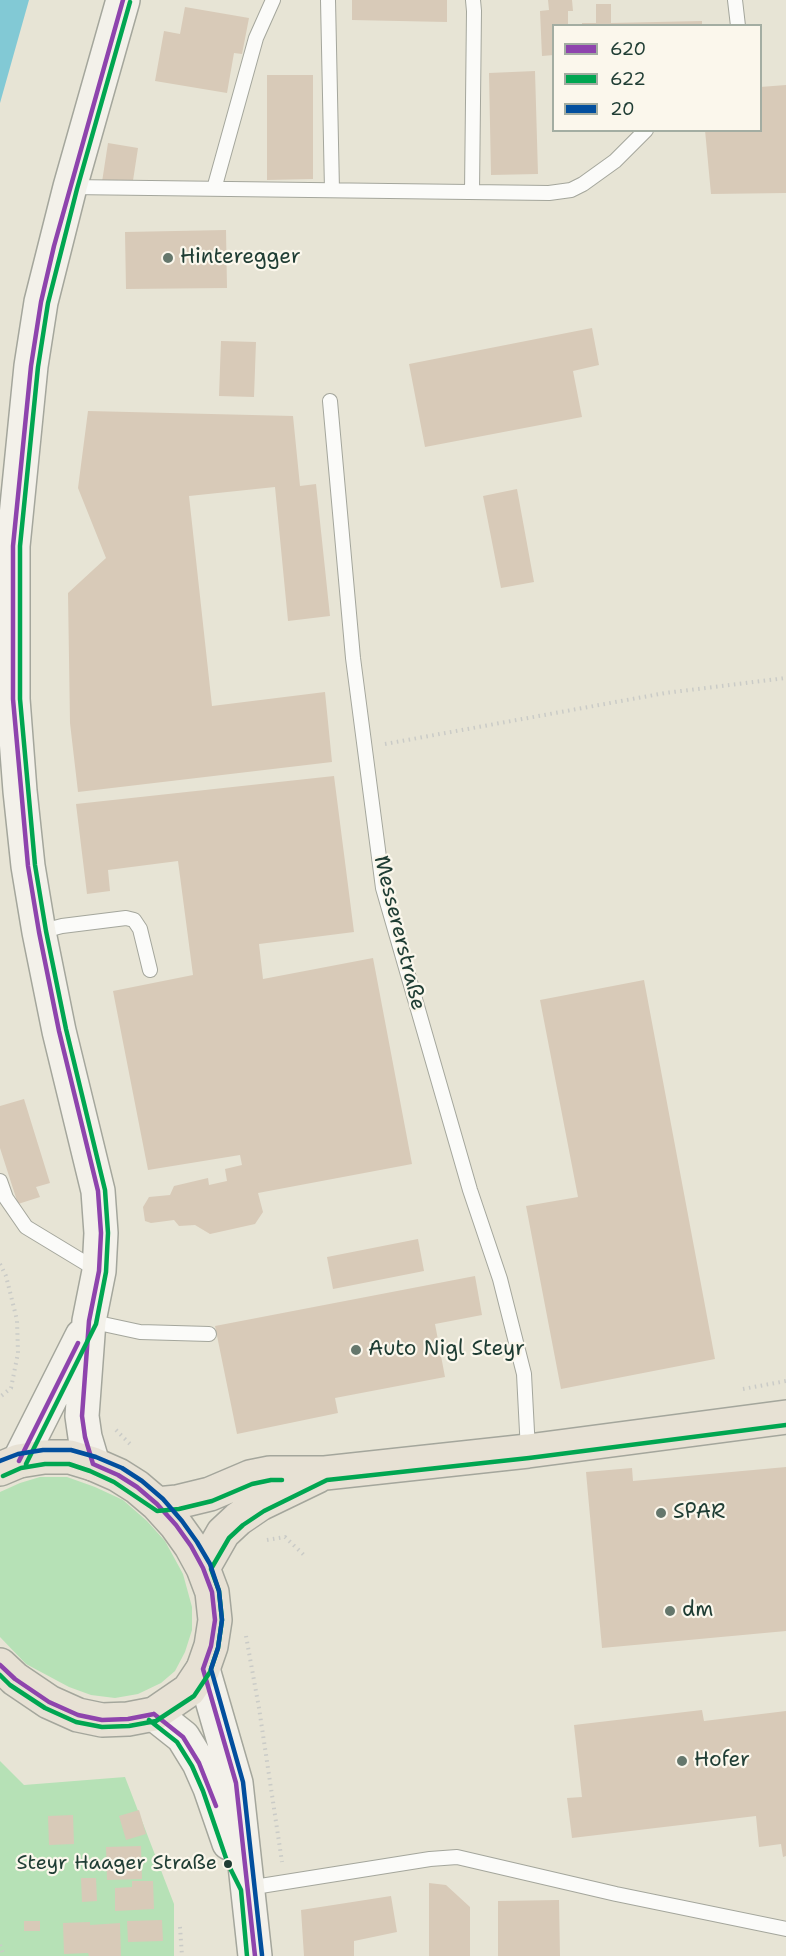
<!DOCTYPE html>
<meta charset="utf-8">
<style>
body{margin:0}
#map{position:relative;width:786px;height:1956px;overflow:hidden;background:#e7e4d5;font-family:"Shantell Sans",sans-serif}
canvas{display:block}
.legend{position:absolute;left:552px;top:24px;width:210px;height:108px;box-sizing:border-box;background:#fbf7ec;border:2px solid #a3ada2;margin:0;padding:8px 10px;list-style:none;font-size:18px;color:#1f3d34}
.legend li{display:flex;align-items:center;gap:12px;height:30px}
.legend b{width:30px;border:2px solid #a3ada2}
</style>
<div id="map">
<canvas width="786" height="1956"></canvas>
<ul class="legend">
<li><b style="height:8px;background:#8e44ad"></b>620</li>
<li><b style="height:8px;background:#00a651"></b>622</li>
<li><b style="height:8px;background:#024f9e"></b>20</li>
</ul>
</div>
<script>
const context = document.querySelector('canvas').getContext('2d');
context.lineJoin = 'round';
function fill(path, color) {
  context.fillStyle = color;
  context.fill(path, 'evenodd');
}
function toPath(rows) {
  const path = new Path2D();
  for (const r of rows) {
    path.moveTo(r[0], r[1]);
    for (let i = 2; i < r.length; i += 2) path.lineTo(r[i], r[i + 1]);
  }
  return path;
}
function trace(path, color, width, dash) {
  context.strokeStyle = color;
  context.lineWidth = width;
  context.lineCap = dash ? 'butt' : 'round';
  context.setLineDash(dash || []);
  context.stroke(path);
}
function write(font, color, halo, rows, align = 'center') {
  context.font = font + ' "Shantell Sans",sans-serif';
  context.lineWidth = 4.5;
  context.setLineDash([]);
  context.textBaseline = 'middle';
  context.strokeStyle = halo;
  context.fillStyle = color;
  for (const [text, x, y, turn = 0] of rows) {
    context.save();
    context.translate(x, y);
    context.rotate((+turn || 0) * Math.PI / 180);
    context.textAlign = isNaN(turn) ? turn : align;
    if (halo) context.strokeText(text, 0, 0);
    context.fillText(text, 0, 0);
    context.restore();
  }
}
fill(toPath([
 [40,1477,67,1477,95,1487,123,1500,147,1521,165,1541,183,1574,192,1607,192,1630,185,1652,175,1671,161,1683,138,1694,115,1698,91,1695,69,1687,26,1664,0,1637,0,1492,20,1483],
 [0,1761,24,1785,125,1777,174,1904,174,1956,0,1956]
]), '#b6e1b6');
fill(toPath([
 [0,0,29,0,0,103]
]), '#82c9d5');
fill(toPath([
 [352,0,447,0,447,22,352,20],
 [548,0,572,0,573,11,568,11,568,26,554,26,554,55,542,56,540,11,549,10],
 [596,4,611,4,611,23,702,21,702,26,582,26,582,23,596,23],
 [185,7,249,18,242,54,234,53,227,93,155,81,164,31,180,34],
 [535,71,538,174,491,175,489,73],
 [267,75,313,75,313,179,267,180],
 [786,85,786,193,711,194,705,130,760,130,760,87],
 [108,143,138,148,132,187,102,182],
 [226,230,227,288,126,289,125,232],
 [592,328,599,365,573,371,582,417,425,447,409,364],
 [221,341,256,342,254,397,219,396],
 [88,411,293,416,300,486,316,484,330,616,288,621,275,487,189,496,212,706,325,692,332,762,78,792,70,723,68,593,106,558,78,488],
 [517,489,534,582,501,588,483,496],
 [334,776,354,932,259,944,263,979,373,958,412,1164,258,1193,263,1212,255,1224,210,1234,195,1225,179,1226,174,1220,151,1223,145,1221,143,1207,149,1197,170,1195,174,1186,208,1178,209,1185,227,1181,225,1169,242,1165,240,1155,148,1170,113,991,193,975,178,861,108,870,110,891,87,894,76,804],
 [644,980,715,1359,561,1389,526,1206,578,1197,540,1000],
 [24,1099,50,1183,36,1187,40,1197,18,1204,0,1148,0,1106],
 [418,1239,424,1271,333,1289,327,1257],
 [475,1276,482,1315,435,1324,445,1377,335,1398,338,1413,237,1434,215,1326],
 [786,1467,786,1631,602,1648,586,1472,632,1468,633,1481],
 [702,1710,704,1721,786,1711,786,1856,783,1857,781,1844,759,1847,756,1816,572,1838,567,1798,582,1797,574,1725],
 [139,1810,146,1834,126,1840,119,1816],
 [73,1815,74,1844,49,1845,48,1816],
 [141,1846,142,1879,107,1880,106,1847],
 [81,1878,96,1878,97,1901,82,1902],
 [132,1881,153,1881,154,1909,115,1911,115,1888,132,1887],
 [429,1883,446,1885,470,1907,470,1956,429,1956],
 [391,1896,397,1932,354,1941,354,1956,304,1956,301,1910],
 [559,1900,560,1956,498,1956,498,1901],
 [162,1920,163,1941,128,1942,127,1921],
 [24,1921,40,1921,40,1931,24,1931],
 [90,1922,90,1925,120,1923,121,1956,89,1956,88,1953,64,1954,63,1923]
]), '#d8cab8');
const lane = toPath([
 [328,0,332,190],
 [735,0,738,26],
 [70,187,549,193,571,190,583,184,615,161,646,130],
 [214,189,256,38,273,0],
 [472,192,474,11,473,0],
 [330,401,353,658,383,888,470,1190,500,1279,524,1374,528,1451],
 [39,932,62,926,126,918,134,920,140,929,150,970],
 [0,1181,6,1198,26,1227,97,1270],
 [89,1321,140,1332,209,1334],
 [248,1888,430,1859,457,1857,616,1894,786,1929]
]);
const secondary = toPath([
 [19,1461,82,1336],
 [93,1464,85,1437,82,1416,89,1321,99,1271,101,1233,98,1191,59,1031,39,932,28,866,20,791,13,699,13,546,31,366,41,302,70,187,123,0],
 [203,1669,236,1783,255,1956],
 [154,1714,183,1737,199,1763,210,1788,229,1843]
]);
const primary = toPath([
 [0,1469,19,1461,44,1457,70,1457,93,1464,118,1475,137,1487,157,1504,176,1525,191,1546,203,1568,212,1592,215,1620,211,1646,203,1669,189,1690,154,1714,128,1719,102,1720,78,1715,49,1702,15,1679,0,1665],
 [157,1504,177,1502,210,1494,250,1477,270,1473,325,1473,528,1451,786,1417],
 [203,1568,223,1533,238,1519,260,1504,318,1476]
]);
trace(lane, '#a4a69c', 16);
trace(secondary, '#a4a69c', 36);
trace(primary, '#a4a69c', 36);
trace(toPath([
 [385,744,665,693,786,678],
 [0,1264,6,1276,17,1320,18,1353,11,1388,0,1397],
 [743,1389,786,1381],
 [116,1430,132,1446],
 [267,1540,285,1537,305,1556],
 [246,1636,259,1708,282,1862],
 [180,1927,182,1956],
 [0,1945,4,1956]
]), '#cacbc7', 4, [1.5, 4.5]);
trace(lane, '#fbfbf9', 14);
trace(secondary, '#f3f1ea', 33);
trace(primary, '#e7e1d4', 33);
trace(toPath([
 [123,0,54,246,41,302,31,366,13,546,13,699,28,866,39,932,59,1031,98,1191,101,1233,99,1271,89,1321,82,1416,85,1437,93,1464,118,1475,137,1487,157,1504,176,1525,191,1546,203,1568,212,1592,215,1620,211,1646,203,1669,236,1783,255,1956],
 [19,1461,78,1343],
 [0,1665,15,1679,49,1702,78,1715,102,1720,128,1719,154,1714],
 [154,1714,183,1737,199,1763,216,1806]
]), '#8e44ad', 4.5);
trace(toPath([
 [26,1464,96,1324,106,1272,108,1233,105,1190,66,1029,46,931,35,865,20,699,20,546,38,367,48,303,77,189,130,2],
 [3,1476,21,1468,45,1464,69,1464,90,1471,114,1482,157,1511,179,1509,212,1501,252,1484,271,1480,282,1480],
 [0,1675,10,1685,45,1708,76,1722,102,1727,129,1726,156,1721,194,1696,210,1672,218,1648,222,1620,219,1591,211,1569,229,1538,243,1525,264,1511,327,1480,529,1458,786,1425],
 [149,1720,177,1742,192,1766,203,1791,228,1864,241,1890,247,1956]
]), '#00a651', 4.5);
trace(toPath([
 [0,1461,18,1454,43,1450,71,1450,96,1457,122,1468,142,1481,163,1499,182,1521,197,1542,210,1564,219,1591,222,1620,218,1648,211,1669,243,1782,262,1955]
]), '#024f9e', 4.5);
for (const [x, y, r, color] of [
 [168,258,6,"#65776c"],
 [356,1350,6,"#65776c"],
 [661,1513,6,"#65776c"],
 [670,1611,6,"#65776c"],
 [682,1761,6,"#65776c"],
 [228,1864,5,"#1f3d34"]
]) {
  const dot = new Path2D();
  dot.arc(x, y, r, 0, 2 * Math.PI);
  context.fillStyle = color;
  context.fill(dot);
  trace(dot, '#fbf7ec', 2);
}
write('20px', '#1f3d34', '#fbf7ec', [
 ["Steyr Haager Straße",217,1864]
], 'right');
write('21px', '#1f3d34', '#fbf7ec', [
 ["Hinteregger",180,258],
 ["Auto Nigl Steyr",368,1350],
 ["SPAR",673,1513],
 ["dm",682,1611],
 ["Hofer",694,1761]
], 'left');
write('21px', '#1f3d34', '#fbf7ec', [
 ["Messererstraße",399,933,76]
]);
</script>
